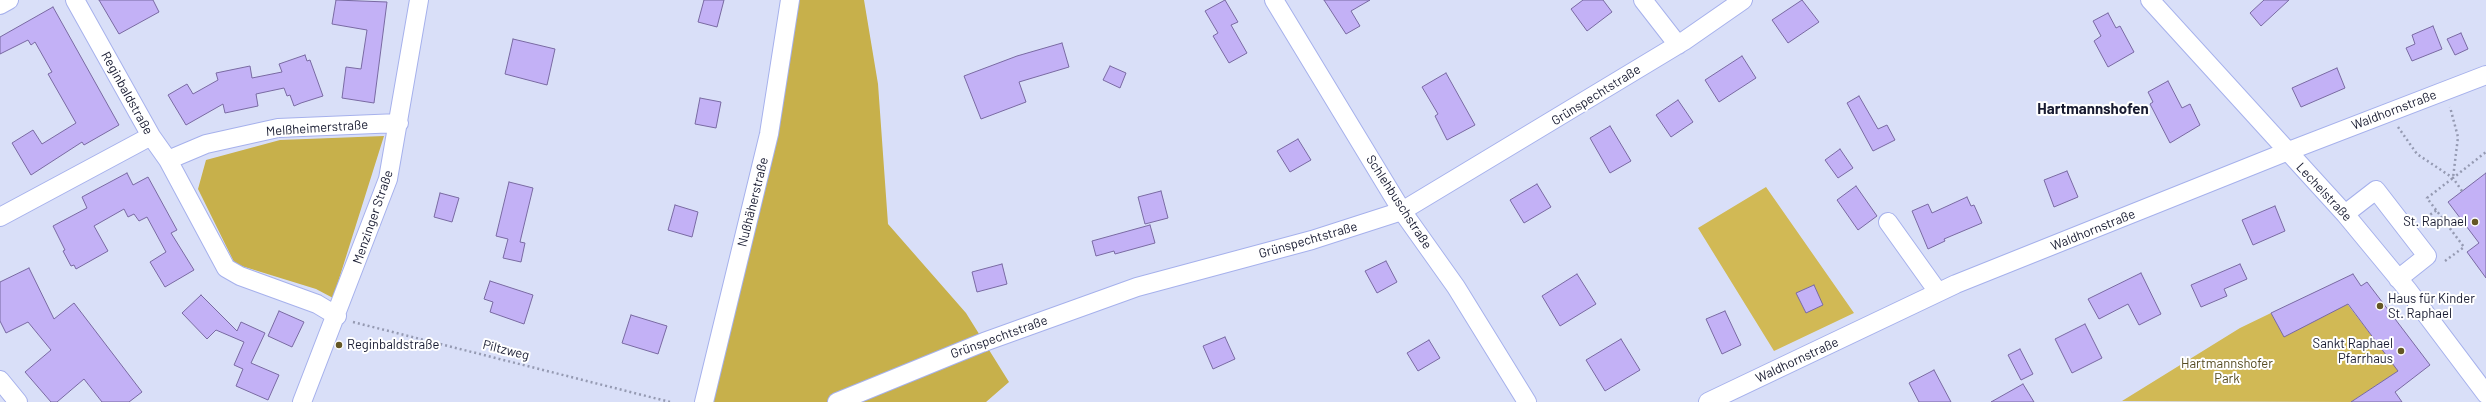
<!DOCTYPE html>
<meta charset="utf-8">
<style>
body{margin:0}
canvas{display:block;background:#d9dff8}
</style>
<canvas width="2486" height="402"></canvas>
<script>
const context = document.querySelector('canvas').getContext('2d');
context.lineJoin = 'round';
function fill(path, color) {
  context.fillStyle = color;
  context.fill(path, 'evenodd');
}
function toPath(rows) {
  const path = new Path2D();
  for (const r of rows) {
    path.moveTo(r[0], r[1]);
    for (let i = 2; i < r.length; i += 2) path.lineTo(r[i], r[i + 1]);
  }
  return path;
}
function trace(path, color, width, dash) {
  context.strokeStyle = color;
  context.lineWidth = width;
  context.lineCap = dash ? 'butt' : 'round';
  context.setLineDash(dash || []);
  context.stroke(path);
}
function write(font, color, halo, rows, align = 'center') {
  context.font = font + ' Barlow,sans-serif';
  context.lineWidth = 4;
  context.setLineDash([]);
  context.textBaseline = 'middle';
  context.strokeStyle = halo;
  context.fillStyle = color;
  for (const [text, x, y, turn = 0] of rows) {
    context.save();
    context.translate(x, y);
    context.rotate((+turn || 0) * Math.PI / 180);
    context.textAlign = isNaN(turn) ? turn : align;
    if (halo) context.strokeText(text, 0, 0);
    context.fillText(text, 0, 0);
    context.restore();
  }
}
fill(toPath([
 [1766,187,1854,313,1774,351,1698,228],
 [2341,296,2399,371,2354,400,2355,402,2122,401,2240,328,2271,313,2284,336]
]), '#d1b955');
fill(toPath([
 [790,0,864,0,878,84,888,224,966,313,1009,382,986,402,704,402],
 [384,136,333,298,316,289,235,264,198,189,206,160,280,140]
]), '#c7b04b');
const building = toPath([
 [99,0,153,0,159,12,119,34,99,0],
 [336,0,387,2,374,103,342,98,346,67,361,69,367,30,332,24,336,0],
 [704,0,724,0,717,27,698,22,704,0],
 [1225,0,1238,22,1231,25,1247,53,1229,63,1213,36,1218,33,1205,11,1225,0],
 [1324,0,1370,0,1351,11,1360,26,1346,34,1324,0],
 [1583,0,1603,0,1612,12,1587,31,1571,9,1583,0],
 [1802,0,1819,22,1788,43,1772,20,1802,0],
 [2264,0,2289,0,2261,26,2250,13,2264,0],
 [53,7,119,125,84,145,82,142,31,175,12,143,33,130,42,144,76,123,48,74,52,72,35,42,31,45,28,40,0,54,0,37,53,7],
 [2108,13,2116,28,2120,26,2134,52,2108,67,2094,41,2101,36,2093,21,2108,13],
 [2433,26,2442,49,2412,61,2406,48,2415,44,2412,35,2433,26],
 [2461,33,2468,49,2455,55,2447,39,2461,33],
 [513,39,555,49,547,85,505,74,513,39],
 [1062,43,1069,67,1019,82,1026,102,981,119,964,76,1017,56,1062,43],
 [305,55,307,61,310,60,323,96,301,103,294,106,290,95,287,96,284,88,256,94,258,106,225,113,223,104,186,125,168,95,187,84,193,94,218,80,216,73,250,66,252,78,282,72,279,64,305,55],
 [1742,56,1756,78,1719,102,1705,80,1742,56],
 [1110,66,1126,73,1120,88,1103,80,1110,66],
 [2337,68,2345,88,2301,107,2292,88,2337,68],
 [1446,73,1475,125,1447,140,1435,116,1438,114,1422,87,1446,73],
 [2168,81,2182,108,2190,104,2200,125,2170,143,2150,104,2153,102,2148,92,2168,81],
 [1859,96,1878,129,1887,125,1895,140,1873,151,1847,103,1859,96],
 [700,98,721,102,716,128,695,124,700,98],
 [1678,100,1693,122,1671,137,1656,115,1678,100],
 [1610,126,1631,161,1610,173,1590,138,1610,126],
 [1298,139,1311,160,1290,172,1277,151,1298,139],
 [1840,149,1853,168,1838,178,1825,160,1840,149],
 [2067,171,2078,197,2054,207,2044,180,2067,171],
 [127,173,133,185,148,177,177,230,171,233,194,270,165,287,150,262,166,252,147,217,139,221,134,214,128,217,124,209,94,226,108,251,76,269,74,265,71,266,63,251,65,250,53,226,87,208,82,197,127,173],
 [2486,173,2486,278,2467,252,2479,243,2448,202,2486,173],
 [509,182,533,188,520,242,525,243,521,262,503,258,508,239,496,236,509,182],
 [1537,184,1551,207,1524,223,1510,200,1537,184],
 [1856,186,1877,216,1858,230,1837,200,1856,186],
 [1161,191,1168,218,1145,224,1138,197,1161,191],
 [440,193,459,198,452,222,434,217,440,193],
 [1967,197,1971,206,1974,205,1982,223,1944,239,1945,241,1928,249,1912,211,1928,204,1932,213,1967,197],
 [675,205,698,212,692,237,668,230,675,205],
 [2275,206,2285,231,2253,245,2242,220,2275,206],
 [1150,225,1155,243,1115,254,1114,251,1096,256,1092,241,1150,225],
 [1386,261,1397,282,1377,293,1365,271,1386,261],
 [1002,264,1007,284,977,292,972,272,1002,264],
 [2240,264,2247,279,2224,289,2227,296,2201,307,2191,285,2240,264],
 [29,268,54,319,74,303,142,392,129,402,102,402,84,379,57,402,51,402,25,372,51,350,28,322,6,333,0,321,0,282,29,268],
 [2141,273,2161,314,2139,325,2128,304,2099,319,2088,299,2141,273],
 [1577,274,1596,304,1560,326,1542,296,1577,274],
 [2353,274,2361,286,2367,282,2430,365,2395,392,2402,402,2351,402,2398,371,2348,304,2284,337,2271,313,2353,274],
 [490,281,533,295,524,324,490,312,493,302,484,299,490,281],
 [1814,285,1823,305,1806,313,1796,293,1814,285],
 [201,295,237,331,241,322,265,333,251,363,279,375,268,400,236,386,243,369,234,365,244,342,216,330,207,339,182,313,201,295],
 [279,311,304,322,292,347,268,336,279,311],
 [1725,311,1741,345,1722,354,1706,319,1725,311],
 [631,315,667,326,658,354,622,343,631,315],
 [2085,324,2102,358,2072,373,2055,339,2085,324],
 [1225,337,1235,359,1213,369,1203,346,1225,337],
 [1621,339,1640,370,1605,391,1586,360,1621,339],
 [1429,340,1440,358,1418,371,1407,353,1429,340],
 [2020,349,2033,374,2021,380,2008,355,2020,349],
 [1934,370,1951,402,1919,402,1909,383,1934,370],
 [2023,384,2034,402,1991,402,2023,384]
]);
fill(building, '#c3b1f6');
trace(building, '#796aa2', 1);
const minor = toPath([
 [75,0,151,136,168,160,226,268,240,276,317,304,337,316],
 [1274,0,1402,211,1456,287,1527,402],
 [1643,0,1678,45],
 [2150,0,2345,214,2407,289,2486,394],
 [0,5,9,0],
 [168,160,206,144,278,128,399,123],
 [2345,214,2376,190,2427,256,2398,279],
 [0,217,151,136],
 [1888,222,1938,292],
 [0,380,18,402],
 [302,402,388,179,419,0],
 [704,402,769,134,790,0],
 [837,402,984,342,1137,287,1312,240,1402,211,1684,41,1743,0],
 [1708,402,1956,284,2286,152,2486,75]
]);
trace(minor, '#a6b1ec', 20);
trace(toPath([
 [2398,127,2417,154,2453,178],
 [2462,191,2453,178,2486,152],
 [2422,220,2437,210],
 [2445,261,2464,247,2427,198,2453,178,2458,137,2450,107],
 [353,322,670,402]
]), '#959ab2', 2.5, [2, 3]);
trace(minor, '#fff', 18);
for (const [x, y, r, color] of [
 [2475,222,4,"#645724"],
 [2380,306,4,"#645724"],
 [339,345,4,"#645724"],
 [2401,351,4,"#645724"]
]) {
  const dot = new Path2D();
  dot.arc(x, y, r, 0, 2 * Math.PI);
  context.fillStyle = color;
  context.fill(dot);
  trace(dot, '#fff', 1.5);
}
write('13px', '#181b31', '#fff', [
 ["Reginbaldstraße",127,93,61],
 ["Grünspechtstraße",1596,95,-32],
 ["Waldhornstraße",2394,110,-21],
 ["Melßheimerstraße",317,128,-4],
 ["Lechelstraße",2324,192,47],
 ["Nußhäherstraße",753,202,-76],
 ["Schlehbuschstraße",1399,202,57],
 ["Menzinger Straße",373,217,-71],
 ["Waldhornstraße",2093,230,-22],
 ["Grünspechtstraße",1308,240,-16],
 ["Grünspechtstraße",999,337,-20],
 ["Piltzweg",506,350,14],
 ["Waldhornstraße",1797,360,-25]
]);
write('13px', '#181b31', '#fff', [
 ["St. Raphael",2467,222],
 ["Haus für Kinder",2388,299,"left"],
 ["St. Raphael",2388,314,"left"],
 ["Sankt Raphael",2393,344],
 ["Pfarrhaus",2393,359],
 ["Reginbaldstraße",347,345,"left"]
], 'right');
write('13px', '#564c22', '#fff', [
 ["Hartmannshofer",2227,364],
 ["Park",2227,379]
]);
write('bold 15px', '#181b31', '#fff', [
 ["Hartmannshofen",2093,109]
]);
</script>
